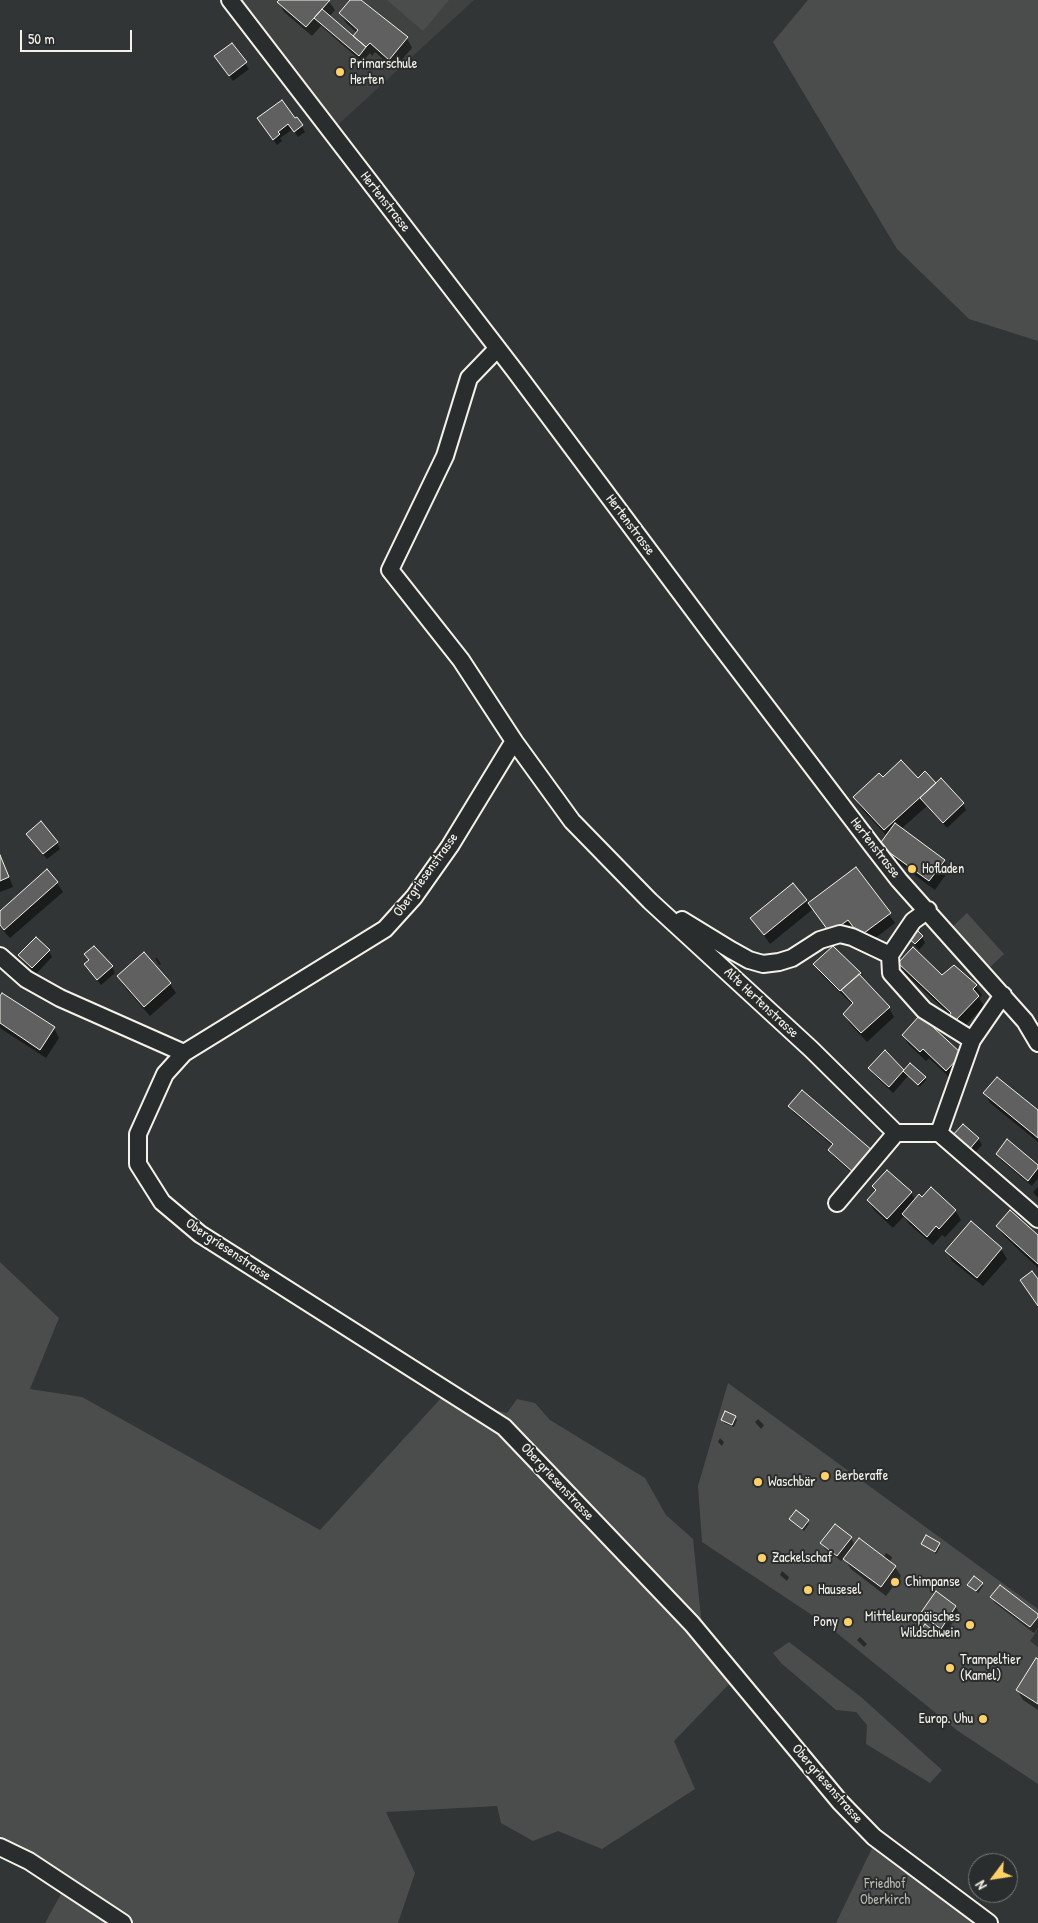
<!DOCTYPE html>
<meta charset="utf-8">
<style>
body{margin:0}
#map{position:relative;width:1038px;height:1923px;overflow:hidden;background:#323535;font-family:"Patrick Hand",sans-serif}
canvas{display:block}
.north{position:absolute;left:968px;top:1853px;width:50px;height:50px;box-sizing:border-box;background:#2a2d2e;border:1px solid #7b7b78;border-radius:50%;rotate:239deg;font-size:14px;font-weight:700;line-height:20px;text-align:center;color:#f4f1e8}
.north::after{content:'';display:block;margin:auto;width:18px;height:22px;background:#ffd166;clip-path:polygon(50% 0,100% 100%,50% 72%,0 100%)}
.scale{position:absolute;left:20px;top:30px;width:112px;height:22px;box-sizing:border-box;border:2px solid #f4f1e8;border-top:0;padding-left:6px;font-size:15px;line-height:18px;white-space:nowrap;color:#f4f1e8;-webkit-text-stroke:4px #2a2d2e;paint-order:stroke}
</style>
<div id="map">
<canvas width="1038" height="1923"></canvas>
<div class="north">N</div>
<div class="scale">50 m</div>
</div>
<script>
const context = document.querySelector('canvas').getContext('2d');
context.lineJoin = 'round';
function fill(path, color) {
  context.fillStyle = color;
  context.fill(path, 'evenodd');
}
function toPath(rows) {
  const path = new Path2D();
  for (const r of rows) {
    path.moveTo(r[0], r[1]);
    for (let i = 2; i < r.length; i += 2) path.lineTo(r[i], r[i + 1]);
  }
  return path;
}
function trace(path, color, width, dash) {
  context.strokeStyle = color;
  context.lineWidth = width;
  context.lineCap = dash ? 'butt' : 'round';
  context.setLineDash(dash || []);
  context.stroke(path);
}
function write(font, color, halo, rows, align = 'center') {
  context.font = font + ' "Patrick Hand",sans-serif';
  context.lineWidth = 4;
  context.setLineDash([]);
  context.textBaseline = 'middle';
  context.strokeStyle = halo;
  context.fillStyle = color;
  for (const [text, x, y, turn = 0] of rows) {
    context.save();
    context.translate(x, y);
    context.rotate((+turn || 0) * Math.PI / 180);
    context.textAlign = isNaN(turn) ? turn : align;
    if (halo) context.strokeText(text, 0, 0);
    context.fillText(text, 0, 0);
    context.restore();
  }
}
fill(toPath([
 [231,0,474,0,330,132]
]), '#404242');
fill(toPath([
 [387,0,449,0,423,31],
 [808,0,1038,0,1038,341,969,319,897,249,773,42],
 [967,913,1004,954,989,968,952,927],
 [0,1262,59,1318,30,1389,82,1397,320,1530,443,1396,507,1413,517,1399,535,1403,550,1420,645,1478,666,1515,693,1539,704,1647,731,1682,674,1741,695,1789,602,1849,558,1831,533,1841,501,1823,497,1806,386,1812,415,1873,398,1923,133,1923,0,1841],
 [728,1383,1038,1609,1038,1629,1030,1641,1038,1647,1038,1784,958,1731,827,1625,702,1542,698,1486],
 [789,1642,861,1697,942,1770,930,1783,866,1744,867,1725,856,1712,836,1710,781,1663,773,1653],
 [874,1844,979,1923,836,1923],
 [66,1885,120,1923,45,1923]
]), '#4b4d4c');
fill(toPath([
 [281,0,328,0,335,10,329,17,358,41,357,33,346,23,340,14,352,0,359,0,407,38,412,48,394,69,375,52,372,56,370,53,362,62,321,26,312,36,284,12,279,2],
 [232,45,249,69,233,81,219,62],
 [297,119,305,132,298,137,293,129,280,138,282,141,277,145,262,125],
 [883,778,918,780,936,785,963,804,966,810,947,828,927,806,901,829,944,861,949,870,935,890,886,854,881,845,887,836,860,807,855,797],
 [31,840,57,843,60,849,47,859],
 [0,854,13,887,0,892],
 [856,868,895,923,866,945,854,928,837,941,813,909,770,944,752,918,793,885,808,904],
 [57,883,63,892,10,938,0,927,0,912],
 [908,937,922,937,925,943,919,950],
 [49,951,52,957,36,974,23,961,20,955],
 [86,955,112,967,115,973,101,985,85,964,89,961],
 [155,958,157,958,161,964,159,965],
 [899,963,942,977,954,966,976,986,982,995,979,998,984,1006,960,1031,951,1016,905,973],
 [815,964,860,974,864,982,889,1008,894,1017,867,1042,850,1024,844,1014,853,1005,820,973],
 [118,976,170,984,176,993,150,1016,124,986],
 [0,998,54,1028,59,1038,46,1058,0,1028],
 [903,1035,961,1055,952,1080,929,1058,926,1061,909,1045],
 [885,1052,904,1072,925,1078,926,1080,920,1087,908,1076,893,1093,873,1074,869,1068],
 [802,1092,858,1178,833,1156,829,1150,833,1146,793,1112,790,1106],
 [985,1093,1038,1112,1038,1142,990,1103],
 [953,1137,978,1138,982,1145,972,1156],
 [997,1154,1038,1167,1038,1178,1032,1186,1001,1160],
 [873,1187,911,1193,915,1200,955,1210,961,1220,945,1237,942,1235,933,1245,909,1224,904,1216,893,1228,874,1210,868,1200,876,1191],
 [1038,1187,1038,1198,1033,1192],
 [997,1226,1038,1237,1038,1268,1003,1235],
 [1001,1249,1007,1259,983,1286,952,1261,947,1251],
 [735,1417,737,1420,734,1427,724,1423,723,1420],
 [758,1419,764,1425,761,1429,755,1422],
 [720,1438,724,1442,722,1446,718,1442],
 [791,1519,808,1521,809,1524,804,1531],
 [851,1538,855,1546,883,1558,886,1553,891,1556,892,1558,889,1563,895,1567,901,1576,886,1596,851,1569,844,1558,841,1561,825,1549,822,1543],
 [923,1544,939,1544,940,1547,936,1554],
 [782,1571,789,1577,787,1581,780,1575],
 [982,1584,983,1586,978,1593,969,1585],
 [936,1593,956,1607,959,1613,945,1634,925,1620,921,1614],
 [992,1597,1038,1616,1038,1628,1034,1633,995,1603],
 [930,1629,932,1632,928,1637,921,1631],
 [860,1637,867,1644,864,1647,857,1640],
 [1038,1661,1038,1710,1023,1700,1017,1690]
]), '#0007');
const building = toPath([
 [279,0,330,0,306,27,277,2,279,0],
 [350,0,361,0,408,37,389,60,370,43,366,47,353,36,358,30,339,13,350,0],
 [322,9,366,47,359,56,314,18,322,9],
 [232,43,247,62,229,76,214,56,232,43],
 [282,100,295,118,297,117,303,125,294,132,288,124,278,132,280,134,273,140,257,118,282,100],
 [901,760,918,778,925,771,936,783,884,830,853,797,879,773,883,777,901,760],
 [941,778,964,803,943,823,920,798,941,778],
 [41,821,58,842,43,854,26,834,41,821],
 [895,823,945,860,929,881,879,845,895,823],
 [0,855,9,877,0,881,0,855],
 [856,867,891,913,860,936,848,920,830,933,808,903,856,867],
 [47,869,58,882,4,930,0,925,0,911,47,869],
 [793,883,807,900,764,935,750,918,793,883],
 [915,928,923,936,915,944,907,937,915,928],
 [36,937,50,950,32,968,18,955,36,937],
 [94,946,113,966,97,980,84,964,89,960,84,954,94,946],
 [833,946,861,973,840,991,813,964,833,946],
 [913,947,942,975,954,965,977,985,973,989,979,996,954,1022,948,1017,951,1013,898,963,913,947],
 [144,952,171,983,144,1007,117,976,144,952],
 [859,974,890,1007,861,1033,843,1014,853,1003,841,990,859,974],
 [2,993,55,1027,40,1050,0,1023,0,996,2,993],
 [920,1015,962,1054,946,1071,923,1049,920,1052,902,1035,920,1015],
 [885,1050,904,1070,889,1087,868,1068,885,1050],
 [910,1063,926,1077,918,1085,903,1071,910,1063],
 [997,1077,1038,1110,1038,1138,983,1093,997,1077],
 [802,1090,873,1151,854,1173,828,1150,833,1144,788,1106,802,1090],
 [963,1124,979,1138,968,1151,951,1137,963,1124],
 [1007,1139,1038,1165,1038,1168,1028,1181,996,1154,1007,1139],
 [887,1170,912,1192,887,1219,867,1200,876,1190,872,1186,887,1170],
 [931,1187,956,1210,939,1229,936,1226,927,1237,902,1214,919,1194,922,1197,931,1187],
 [1010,1210,1038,1235,1038,1264,996,1226,1010,1210],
 [971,1221,1002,1248,977,1278,945,1251,971,1221],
 [1032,1271,1038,1279,1038,1306,1020,1280,1032,1271],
 [725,1411,736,1416,732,1425,721,1420,725,1411],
 [796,1510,809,1520,802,1529,789,1519,796,1510],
 [835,1524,852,1537,837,1556,820,1543,835,1524],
 [926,1535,940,1543,935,1552,921,1544,926,1535],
 [859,1538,896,1566,881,1587,843,1559,859,1538],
 [974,1576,983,1583,976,1591,967,1585,974,1576],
 [1000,1585,1038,1614,1038,1617,1030,1627,990,1597,1000,1585],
 [936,1591,956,1606,941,1629,920,1614,936,1591],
 [925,1624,931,1629,927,1636,920,1631,925,1624],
 [1036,1658,1038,1659,1038,1704,1016,1690,1036,1658]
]);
fill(building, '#5f605f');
trace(building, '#f4f1e8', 1);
const minor = toPath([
 [230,0,515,371,715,639,871,844,899,880,1025,1021,1038,1043],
 [497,349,469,378,445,456,390,570,461,660,514,741,450,846,414,897,385,929,184,1053,165,1074,138,1134,138,1164,162,1202,200,1234,504,1427,692,1624,840,1802,874,1837,989,1923],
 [514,741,572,821,650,901,811,1049,896,1133,939,1133,1038,1219],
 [928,910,913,921,890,955,891,973,924,1010,972,1040],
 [682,920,731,950,749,960,763,964,779,962,792,958,820,940,840,934,852,937,890,955],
 [0,956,26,979,60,998,184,1053],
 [939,1133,972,1040,1003,995],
 [837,1203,896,1133],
 [0,1847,29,1861,123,1923]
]);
trace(minor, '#f4f1e8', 20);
trace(minor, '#2a2d2e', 16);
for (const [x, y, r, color] of [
 [340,72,5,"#ffd166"],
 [912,869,5,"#ffd166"],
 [825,1476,5,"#ffd166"],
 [758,1482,5,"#ffd166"],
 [762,1558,5,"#ffd166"],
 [895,1582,5,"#ffd166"],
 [808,1590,5,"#ffd166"],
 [848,1622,5,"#ffd166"],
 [970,1625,5,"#ffd166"],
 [950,1668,5,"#ffd166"],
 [983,1719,5,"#ffd166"]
]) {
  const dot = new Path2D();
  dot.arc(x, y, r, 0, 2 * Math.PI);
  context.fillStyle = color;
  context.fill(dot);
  trace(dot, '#2a2d2e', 2);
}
write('14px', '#f4f1e8', '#2a2d2e', [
 ["Primarschule",350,64],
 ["Herten",350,80],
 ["Hofladen",922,869],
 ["Berberaffe",835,1476],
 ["Waschbär",768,1482],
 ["Zackelschaf",772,1558],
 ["Chimpanse",905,1582],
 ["Hausesel",818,1590],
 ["Mitteleuropäisches",960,1617,"right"],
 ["Wildschwein",960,1633,"right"],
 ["Pony",838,1622,"right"],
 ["Trampeltier",960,1660],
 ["(Kamel)",960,1676],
 ["Europ. Uhu",973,1719,"right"]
], 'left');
write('14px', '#f4f1e8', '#2a2d2e', [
 ["Hertenstrasse",385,202,52],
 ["Hertenstrasse",630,525,53],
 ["Hertenstrasse",875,848,52],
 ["Obergriesenstrasse",426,875,-54],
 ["Alte Hertenstrasse",761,1003,43],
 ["Obergriesenstrasse",228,1250,34],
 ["Obergriesenstrasse",557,1482,47],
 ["Obergriesenstrasse",827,1784,49]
]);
write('14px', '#b9b8b1', '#2a2d2e', [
 ["Friedhof",885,1884],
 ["Oberkirch",885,1900]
]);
</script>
